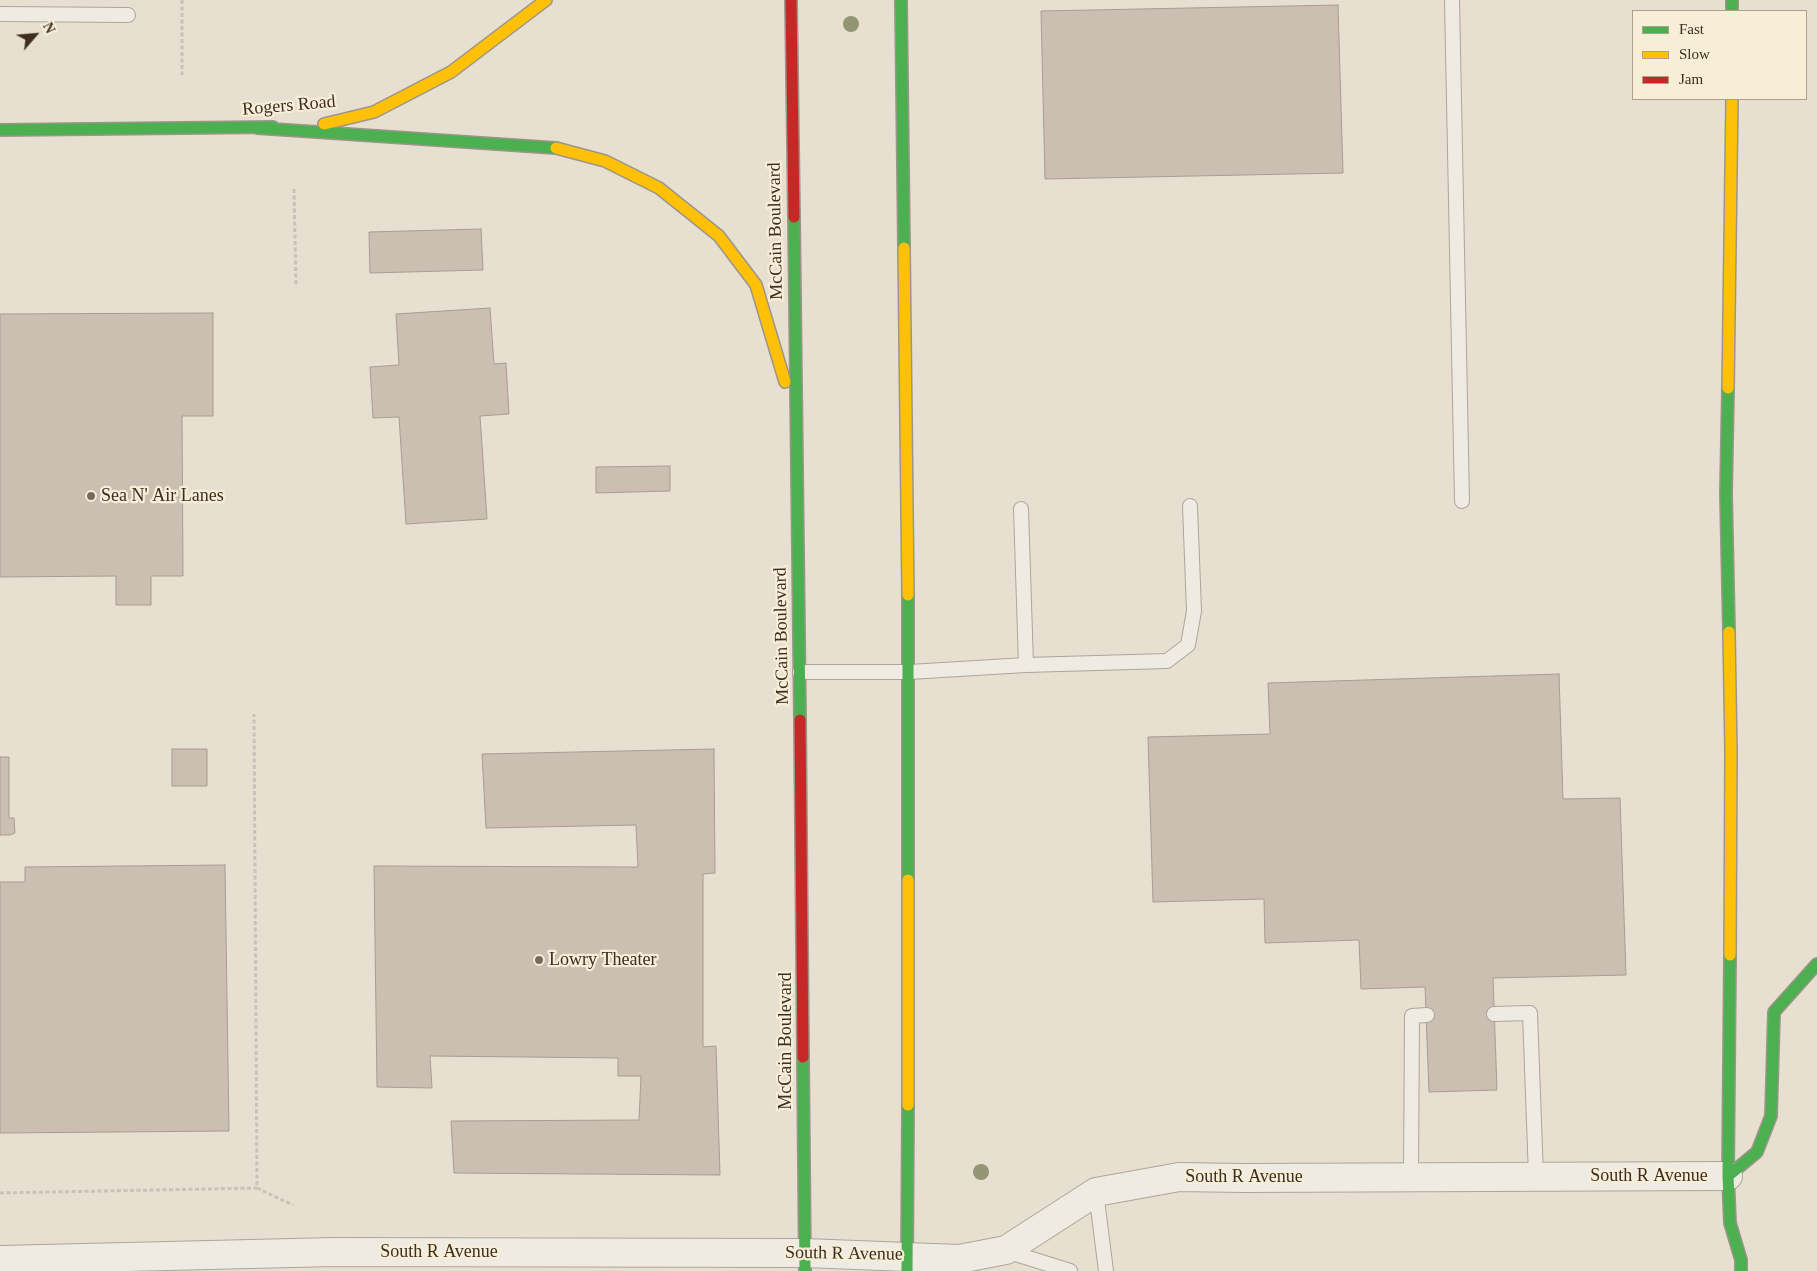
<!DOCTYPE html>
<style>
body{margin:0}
#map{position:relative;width:1817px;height:1271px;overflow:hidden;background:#e7e0d1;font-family:"Times New Roman",serif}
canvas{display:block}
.legend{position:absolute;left:1632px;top:10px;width:175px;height:90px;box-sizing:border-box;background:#f7eed8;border:1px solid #ada18e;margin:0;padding:6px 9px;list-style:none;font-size:15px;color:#3d2e20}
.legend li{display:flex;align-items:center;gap:10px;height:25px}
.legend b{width:25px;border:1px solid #ada18e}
.north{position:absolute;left:10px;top:10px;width:50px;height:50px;-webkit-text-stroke:4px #f7eed8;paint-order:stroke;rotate:63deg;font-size:14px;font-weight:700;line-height:20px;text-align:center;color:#3d2e20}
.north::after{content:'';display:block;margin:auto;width:18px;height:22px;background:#3d2e20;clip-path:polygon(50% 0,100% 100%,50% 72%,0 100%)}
</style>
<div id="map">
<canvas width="1817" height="1271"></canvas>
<ul class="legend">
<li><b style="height:6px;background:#4caf50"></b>Fast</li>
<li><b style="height:6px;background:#ffc107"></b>Slow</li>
<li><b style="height:6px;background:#c62828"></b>Jam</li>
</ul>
<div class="north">N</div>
</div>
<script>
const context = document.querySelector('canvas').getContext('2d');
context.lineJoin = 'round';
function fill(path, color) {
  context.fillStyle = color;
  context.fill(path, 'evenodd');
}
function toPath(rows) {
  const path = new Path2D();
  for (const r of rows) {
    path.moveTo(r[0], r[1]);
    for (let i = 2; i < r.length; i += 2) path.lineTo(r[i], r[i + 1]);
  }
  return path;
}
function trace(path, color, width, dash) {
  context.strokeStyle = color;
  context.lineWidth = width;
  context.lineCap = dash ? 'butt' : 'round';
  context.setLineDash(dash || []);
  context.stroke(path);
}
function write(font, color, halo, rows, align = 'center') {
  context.font = font + ' "Times New Roman",serif';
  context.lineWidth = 4.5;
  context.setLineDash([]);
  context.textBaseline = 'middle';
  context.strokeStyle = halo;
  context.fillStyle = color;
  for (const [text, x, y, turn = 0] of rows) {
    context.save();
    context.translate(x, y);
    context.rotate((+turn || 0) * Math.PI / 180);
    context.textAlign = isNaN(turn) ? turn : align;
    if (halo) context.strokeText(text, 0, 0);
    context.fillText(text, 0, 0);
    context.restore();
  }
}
const building = toPath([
 [1338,5,1343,173,1045,179,1041,11,1338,5],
 [481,229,483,270,370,273,369,232,481,229],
 [490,308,494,364,506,363,509,414,480,416,487,519,406,524,399,417,373,418,370,367,399,365,396,314,490,308],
 [213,313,213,416,182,416,183,576,151,576,151,605,116,605,116,576,0,577,0,314,213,313],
 [670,466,670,491,596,493,596,467,670,466],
 [1559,674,1563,799,1620,798,1626,975,1493,978,1497,1090,1429,1092,1425,987,1361,989,1359,940,1265,943,1264,899,1153,902,1148,737,1270,734,1268,683,1559,674],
 [172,749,207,749,207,786,172,786,172,749],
 [714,749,715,873,703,874,703,1047,716,1046,720,1175,454,1173,451,1121,639,1120,641,1076,618,1076,618,1058,430,1056,432,1088,377,1087,374,866,638,867,636,825,486,828,482,754,714,749],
 [0,757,9,757,9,818,14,818,15,833,10,835,0,835,0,757],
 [225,865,229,1131,0,1133,0,882,25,882,25,867,225,865]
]);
fill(building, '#cbbfb2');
trace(building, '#a89c90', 1);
const lane = toPath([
 [1452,0,1462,501],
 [0,14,128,15],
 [1021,509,1026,665],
 [800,672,909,672,1026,665,1167,661,1188,645,1194,611,1190,506],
 [1494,1014,1530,1013,1536,1176],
 [1411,1176,1412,1016,1427,1015],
 [1096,1192,1106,1271],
 [1006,1251,1070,1271]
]);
const street = toPath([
 [0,1260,334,1252,805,1253,959,1259,1006,1250,1096,1192,1179,1177,1243,1178,1728,1176]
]);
const fast = toPath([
 [901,0,904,248],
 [1732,0,1732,11],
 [257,128,556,148],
 [0,130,273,127],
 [794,217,800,720],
 [1728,388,1726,494,1729,632],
 [908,595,908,880],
 [1730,955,1728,1176,1730,1223,1741,1260,1741,1271],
 [803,1057,805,1271],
 [1728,1176,1757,1152,1771,1116,1774,1012,1817,964],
 [907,1271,908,1105]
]);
const slow = toPath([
 [324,124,374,112,451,72,546,0],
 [556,148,605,161,659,188,719,236,756,285,785,382],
 [904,248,908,595],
 [1728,388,1732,99],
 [1729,632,1731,752,1730,955],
 [908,1105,908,880]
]);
const jam = toPath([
 [791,0,794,217],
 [800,720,803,1057]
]);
trace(lane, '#ada599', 16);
trace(street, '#ada599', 30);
trace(fast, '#9c958a', 14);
trace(slow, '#9c958a', 14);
trace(jam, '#9c958a', 14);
trace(toPath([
 [182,0,182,75],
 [294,189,296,287],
 [257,1188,293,1205],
 [0,1193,257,1188,254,714]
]), '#c8c2b9', 3, [4, 2.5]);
trace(lane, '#efebe3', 14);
trace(street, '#efebe3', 28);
trace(fast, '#4caf50', 11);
trace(slow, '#ffc107', 11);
trace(jam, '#c62828', 11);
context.fillStyle = '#929673';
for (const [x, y] of [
 [851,24],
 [981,1172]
]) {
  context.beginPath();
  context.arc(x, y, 8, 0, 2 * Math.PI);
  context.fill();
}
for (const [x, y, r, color] of [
 [91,496,5,"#786c5e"],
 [539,960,5,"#786c5e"]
]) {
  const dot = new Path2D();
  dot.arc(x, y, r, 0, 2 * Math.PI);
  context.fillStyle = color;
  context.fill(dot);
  trace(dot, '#f7eed8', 2);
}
write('18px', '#3d2e20', '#f7eed8', [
 ["Rogers Road",289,106,-5],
 ["McCain Boulevard",776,231,-91],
 ["McCain Boulevard",782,636,-91],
 ["McCain Boulevard",786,1041,-90],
 ["South R Avenue",1649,1176],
 ["South R Avenue",1244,1177],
 ["South R Avenue",439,1252],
 ["South R Avenue",844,1254,1]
]);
write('18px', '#3d2e20', '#f7eed8', [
 ["Sea N' Air Lanes",101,496],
 ["Lowry Theater",549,960]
], 'left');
</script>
